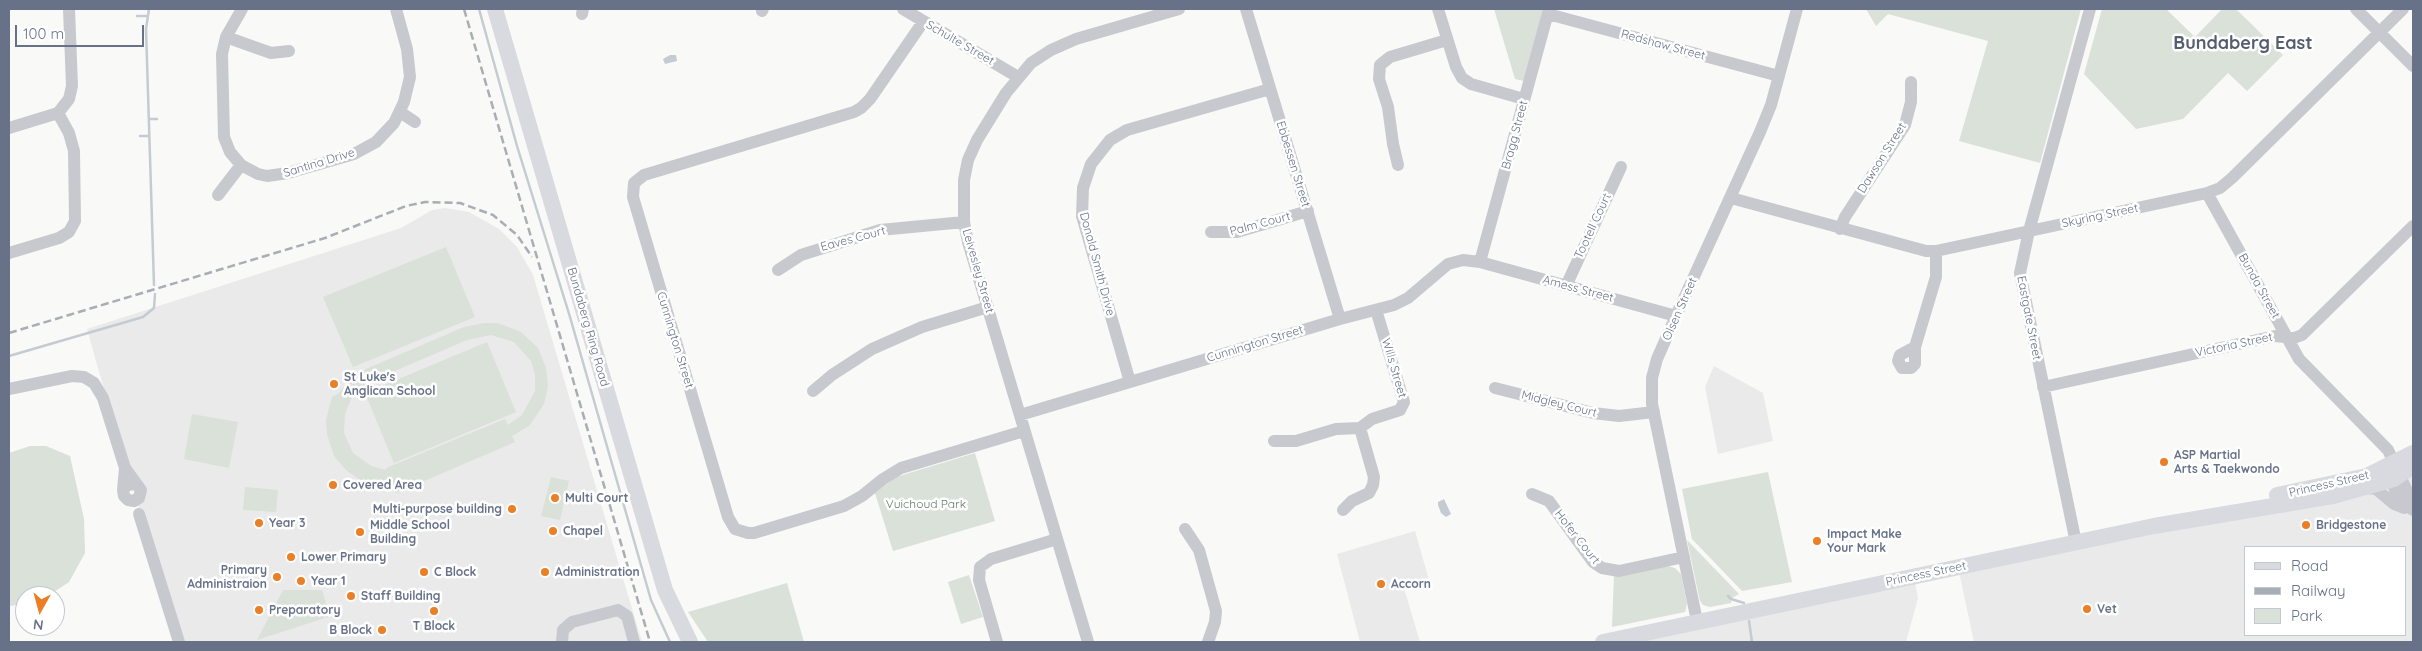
<!DOCTYPE html>
<style>
body{margin:0}
#map{position:relative;width:2422px;height:651px;overflow:hidden;background:#f9f9f7;font-family:Quicksand,sans-serif}
canvas{display:block}
.frame{position:absolute;inset:0;border:10px solid #677289;pointer-events:none}
.legend{position:absolute;left:2244px;top:546px;width:162px;height:90px;box-sizing:border-box;background:#fff;border:1px solid #c2c7d0;margin:0;padding:6px 9px;list-style:none;font-size:15px;color:#677289}
.legend li{display:flex;align-items:center;gap:10px;height:25px}
.legend b{width:25px;border:1px solid #c2c7d0}
.north{position:absolute;left:15px;top:586px;width:50px;height:50px;box-sizing:border-box;background:#fff;border:1px solid #c2c7d0;border-radius:50%;rotate:187deg;font-size:14px;font-weight:700;line-height:20px;text-align:center;color:#677289}
.north::after{content:'';display:block;margin:auto;width:18px;height:22px;background:#ea7f26;clip-path:polygon(50% 0,100% 100%,50% 72%,0 100%)}
.scale{position:absolute;left:15px;top:25px;width:129px;height:22px;box-sizing:border-box;border:2px solid #677289;border-top:0;padding-left:6px;font-size:15px;line-height:18px;white-space:nowrap;color:#677289;-webkit-text-stroke:4px #fff;paint-order:stroke}
</style>
<div id="map">
<canvas width="2422" height="651"></canvas>
<div class="frame"></div>
<ul class="legend">
<li><b style="height:6px;background:#d8dae0"></b>Road</li>
<li><b style="height:6px;background:#a9adb5"></b>Railway</li>
<li><b style="height:14px;background:#d9e1d8"></b>Park</li>
</ul>
<div class="north">N</div>
<div class="scale">100 m</div>
</div>
<script>
const context = document.querySelector('canvas').getContext('2d');
context.lineJoin = 'round';
function fill(path, color) {
  context.fillStyle = color;
  context.fill(path, 'evenodd');
}
function toPath(rows) {
  const path = new Path2D();
  for (const r of rows) {
    path.moveTo(r[0], r[1]);
    for (let i = 2; i < r.length; i += 2) path.lineTo(r[i], r[i + 1]);
  }
  return path;
}
function trace(path, color, width, dash) {
  context.strokeStyle = color;
  context.lineWidth = width;
  context.lineCap = dash ? 'butt' : 'round';
  context.setLineDash(dash || []);
  context.stroke(path);
}
function write(font, color, halo, rows, align = 'center') {
  context.font = font + ' Quicksand,sans-serif';
  context.lineWidth = 5;
  context.setLineDash([]);
  context.textBaseline = 'middle';
  context.strokeStyle = halo;
  context.fillStyle = color;
  for (const [text, x, y, turn = 0] of rows) {
    context.save();
    context.translate(x, y);
    context.rotate((+turn || 0) * Math.PI / 180);
    context.textAlign = isNaN(turn) ? turn : align;
    if (halo) context.strokeText(text, 0, 0);
    context.fillText(text, 0, 0);
    context.restore();
  }
}
fill(toPath([
 [445,208,469,212,499,229,517,247,533,275,642,642,180,642,126,467,87,329,401,228,432,210],
 [1714,366,1763,393,1773,441,1718,454,1705,387],
 [2413,461,2413,642,1974,642,1958,567,2219,512],
 [2246,547,2406,547,2406,635,2246,635],
 [1415,531,1429,580,1404,588,1420,642,1360,642,1337,554],
 [1914,578,1918,598,1906,642,1598,642]
]), '#eaeaea');
fill(toPath([
 [1494,9,1543,9,1524,81,1515,79],
 [1866,9,2081,9,2040,163,1959,141,1988,41,1888,14,1876,26],
 [2102,9,2166,9,2195,37,2222,9,2236,9,2283,55,2247,91,2228,73,2183,119,2136,129,2084,74],
 [446,247,475,317,353,367,323,297],
 [484,323,498,323,521,332,538,348,546,368,548,386,544,404,529,426,512,436,515,442,396,493,393,487,382,492,379,486,360,480,346,470,334,456,327,434,326,420,332,397,338,394,350,380,366,369,464,327],
 [491,335,514,342,531,361,535,375,535,391,522,415,508,425,505,419,386,468,386,470,371,466,353,453,344,433,345,414,351,399,363,387,376,379,467,340],
 [487,342,516,412,394,463,365,393],
 [192,414,238,422,229,468,184,459],
 [30,446,46,446,70,456,84,519,85,553,69,582,48,596,25,596,25,603,11,606,9,605,9,453],
 [975,453,995,521,893,551,875,493,896,477],
 [1768,472,1792,582,1742,591,1692,539,1682,489],
 [551,477,569,481,560,520,541,516],
 [245,487,278,490,276,512,243,510],
 [1687,540,1739,594,1732,598,1731,603,1710,607,1703,605,1700,601],
 [1667,566,1675,568,1681,574,1687,604,1685,612,1612,627,1614,575],
 [969,575,983,617,961,624,948,582],
 [787,583,804,642,708,642,688,612],
 [283,590,322,590,328,610,328,617,257,640]
]), '#d9e1d8');
fill(toPath([
 [670,55,676,55,677,61,665,64,663,59],
 [1444,499,1451,514,1446,517,1441,513,1438,505,1438,502]
]), '#c5cbd2');
trace(toPath([
 [149,9,146,29,154,285],
 [479,9,517,146,570,317,651,600,670,642],
 [137,16,147,16],
 [149,119,157,119],
 [140,136,149,136],
 [9,356,143,317,154,308,155,294],
 [1728,596,1731,599,1744,603],
 [1749,621,1752,642]
]), '#c5cbd2', 2.5);
trace(toPath([
 [242,9,226,37,222,54,224,137,230,152,241,165,258,174,267,176,288,173,354,154,376,142,394,123,404,102,410,77,407,49,396,9],
 [903,9,1018,77],
 [1246,9,1340,319],
 [1438,9,1456,67,1462,78,1471,84,1524,99],
 [2356,9,2413,66],
 [762,11,763,9],
 [582,14,583,9],
 [1548,14,1779,76],
 [923,22,870,99,861,108,854,112,644,175,634,183,633,197,728,517,735,529,748,533,754,533,844,506,862,496,883,479,901,468,1024,431],
 [226,37,271,53,289,51],
 [400,112,415,122],
 [9,128,58,113,69,99,72,86,69,9],
 [1398,165,1393,144,1388,107,1379,79,1380,65,1390,57,1447,40],
 [2207,193,2299,359,2388,450,2408,493,2413,499],
 [218,195,241,165],
 [1731,198,1926,251,1936,251,2207,193,2220,188,2232,178,2403,9],
 [1840,229,1845,217,1905,125,1911,102,1911,82],
 [1211,232,1237,232,1308,211],
 [9,253,59,238,69,232,75,221,74,151,69,133,58,113],
 [1480,262,1549,9],
 [778,270,801,255,880,230,964,222],
 [1566,286,1621,167],
 [1915,347,1936,277,1936,251],
 [1915,347,1915,364,1911,368,1902,368,1898,361,1900,355,1915,347],
 [1130,382,1082,216,1083,188,1091,164,1110,140,1127,130,1270,89],
 [2043,387,2275,336,2294,338,2302,335,2413,226],
 [1495,388,1593,413,1619,416,1654,412],
 [9,389,72,376,84,377,94,383,103,398,125,468],
 [813,391,832,375,872,349,922,327,988,307],
 [1020,415,1340,319,1394,305,1408,298,1448,264,1463,260,1480,262,1676,316],
 [1360,428,1372,419,1400,410,1404,402,1376,310],
 [1274,441,1296,441,1336,429,1360,428],
 [2394,471,2394,487,2397,496,2402,503,2413,510],
 [2367,488,2376,489,2394,504,2404,508],
 [123,490,125,468,141,490,139,498,134,501,128,500,124,496,123,490,127,485,135,484],
 [1532,494,1549,501,1593,562,1602,568,1619,571,1684,557],
 [1343,510,1352,501,1369,493,1373,485,1374,477,1360,428],
 [139,514,179,642],
 [1185,529,1199,550,1216,611,1215,622,1208,642],
 [2076,543,2020,273,2029,231,2090,9],
 [1697,621,1652,404,1652,378,1657,359,1676,316,1760,132,1771,105,1797,9],
 [562,642,563,630,572,622,618,610,627,616,634,642],
 [997,642,979,580,980,567,991,559,1057,539],
 [1088,642,968,242,964,222,964,180,968,160,977,140,1006,93,1031,63,1051,50,1076,39,1179,9]
]), '#c7c9ce', 12);
trace(toPath([
 [495,9,665,590,690,642],
 [2277,495,2367,476,2413,453],
 [1603,642,2154,526,2333,496,2394,479,2413,466]
]), '#d8dae0', 16);
trace(toPath([
 [464,9,650,642],
 [9,333,325,238,406,206,425,202,460,203,493,215,517,235,532,257]
]), '#a9adb5', 2.5, [8, 4]);
for (const [x, y, r, color] of [
 [334,384,5,"#ea7f26"],
 [2164,462,5,"#ea7f26"],
 [333,485,5,"#ea7f26"],
 [555,498,5,"#ea7f26"],
 [512,509,5,"#ea7f26"],
 [259,523,5,"#ea7f26"],
 [2306,525,5,"#ea7f26"],
 [553,531,5,"#ea7f26"],
 [360,532,5,"#ea7f26"],
 [1817,541,5,"#ea7f26"],
 [291,557,5,"#ea7f26"],
 [424,572,5,"#ea7f26"],
 [545,572,5,"#ea7f26"],
 [277,577,5,"#ea7f26"],
 [301,581,5,"#ea7f26"],
 [1381,584,5,"#ea7f26"],
 [351,596,5,"#ea7f26"],
 [2087,609,5,"#ea7f26"],
 [259,610,5,"#ea7f26"],
 [434,611,5,"#ea7f26"],
 [382,630,5,"#ea7f26"]
]) {
  const dot = new Path2D();
  dot.arc(x, y, r, 0, 2 * Math.PI);
  context.fillStyle = color;
  context.fill(dot);
  trace(dot, '#fff', 2);
}
write('12px', '#677289', '#fff', [
 ["Schulte Street",960,43,30],
 ["Redshaw Street",1663,45,15],
 ["Bragg Street",1515,135,-75],
 ["Dawson Street",1882,158,-58],
 ["Santina Drive",319,163,-17],
 ["Ebbessen Street",1293,164,73],
 ["Skyring Street",2100,216,-12],
 ["Palm Court",1260,224,-15],
 ["Tootell Court",1593,226,-65],
 ["Eaves Court",853,239,-15],
 ["Donald Smith Drive",1097,264,75],
 ["Leivesley Street",978,271,74],
 ["Bunda Street",2259,286,61],
 ["Amess Street",1578,289,15],
 ["Olsen Street",1680,309,-66],
 ["Eastgate Street",2029,318,79],
 ["Bundaberg Ring Road",588,327,74],
 ["Cunnington Street",675,340,73],
 ["Cunnington Street",1255,344,-17],
 ["Victoria Street",2234,345,-12],
 ["Wills Street",1394,368,74],
 ["Midgley Court",1559,404,14],
 ["Princess Street",2329,484,-13],
 ["Hofer Court",1577,537,52],
 ["Princess Street",1926,574,-12]
]);
write('bold 12px', '#677289', '#fff', [
 ["St Luke's",344,377],
 ["Anglican School",344,391],
 ["ASP Martial",2174,455],
 ["Arts & Taekwondo",2174,469],
 ["Covered Area",343,485],
 ["Multi Court",565,498],
 ["Multi-purpose building",502,509,"right"],
 ["Year 3",269,523],
 ["Middle School",370,525],
 ["Building",370,539],
 ["Bridgestone",2316,525],
 ["Chapel",563,531],
 ["Impact Make",1827,534],
 ["Your Mark",1827,548],
 ["Lower Primary",301,557],
 ["Primary",267,570,"right"],
 ["Administraion",267,584,"right"],
 ["C Block",434,572],
 ["Administration",555,572],
 ["Year 1",311,581],
 ["Accorn",1391,584],
 ["Staff Building",361,596],
 ["Vet",2097,609],
 ["Preparatory",269,610],
 ["T Block",434,626,"center"],
 ["B Block",372,630,"right"]
], 'left');
write('12px', '#627a63', '#fff', [
 ["Vuichoud Park",926,504]
]);
write('bold 18px', '#555e6e', '#fff', [
 ["Bundaberg East",2243,44]
]);
</script>
